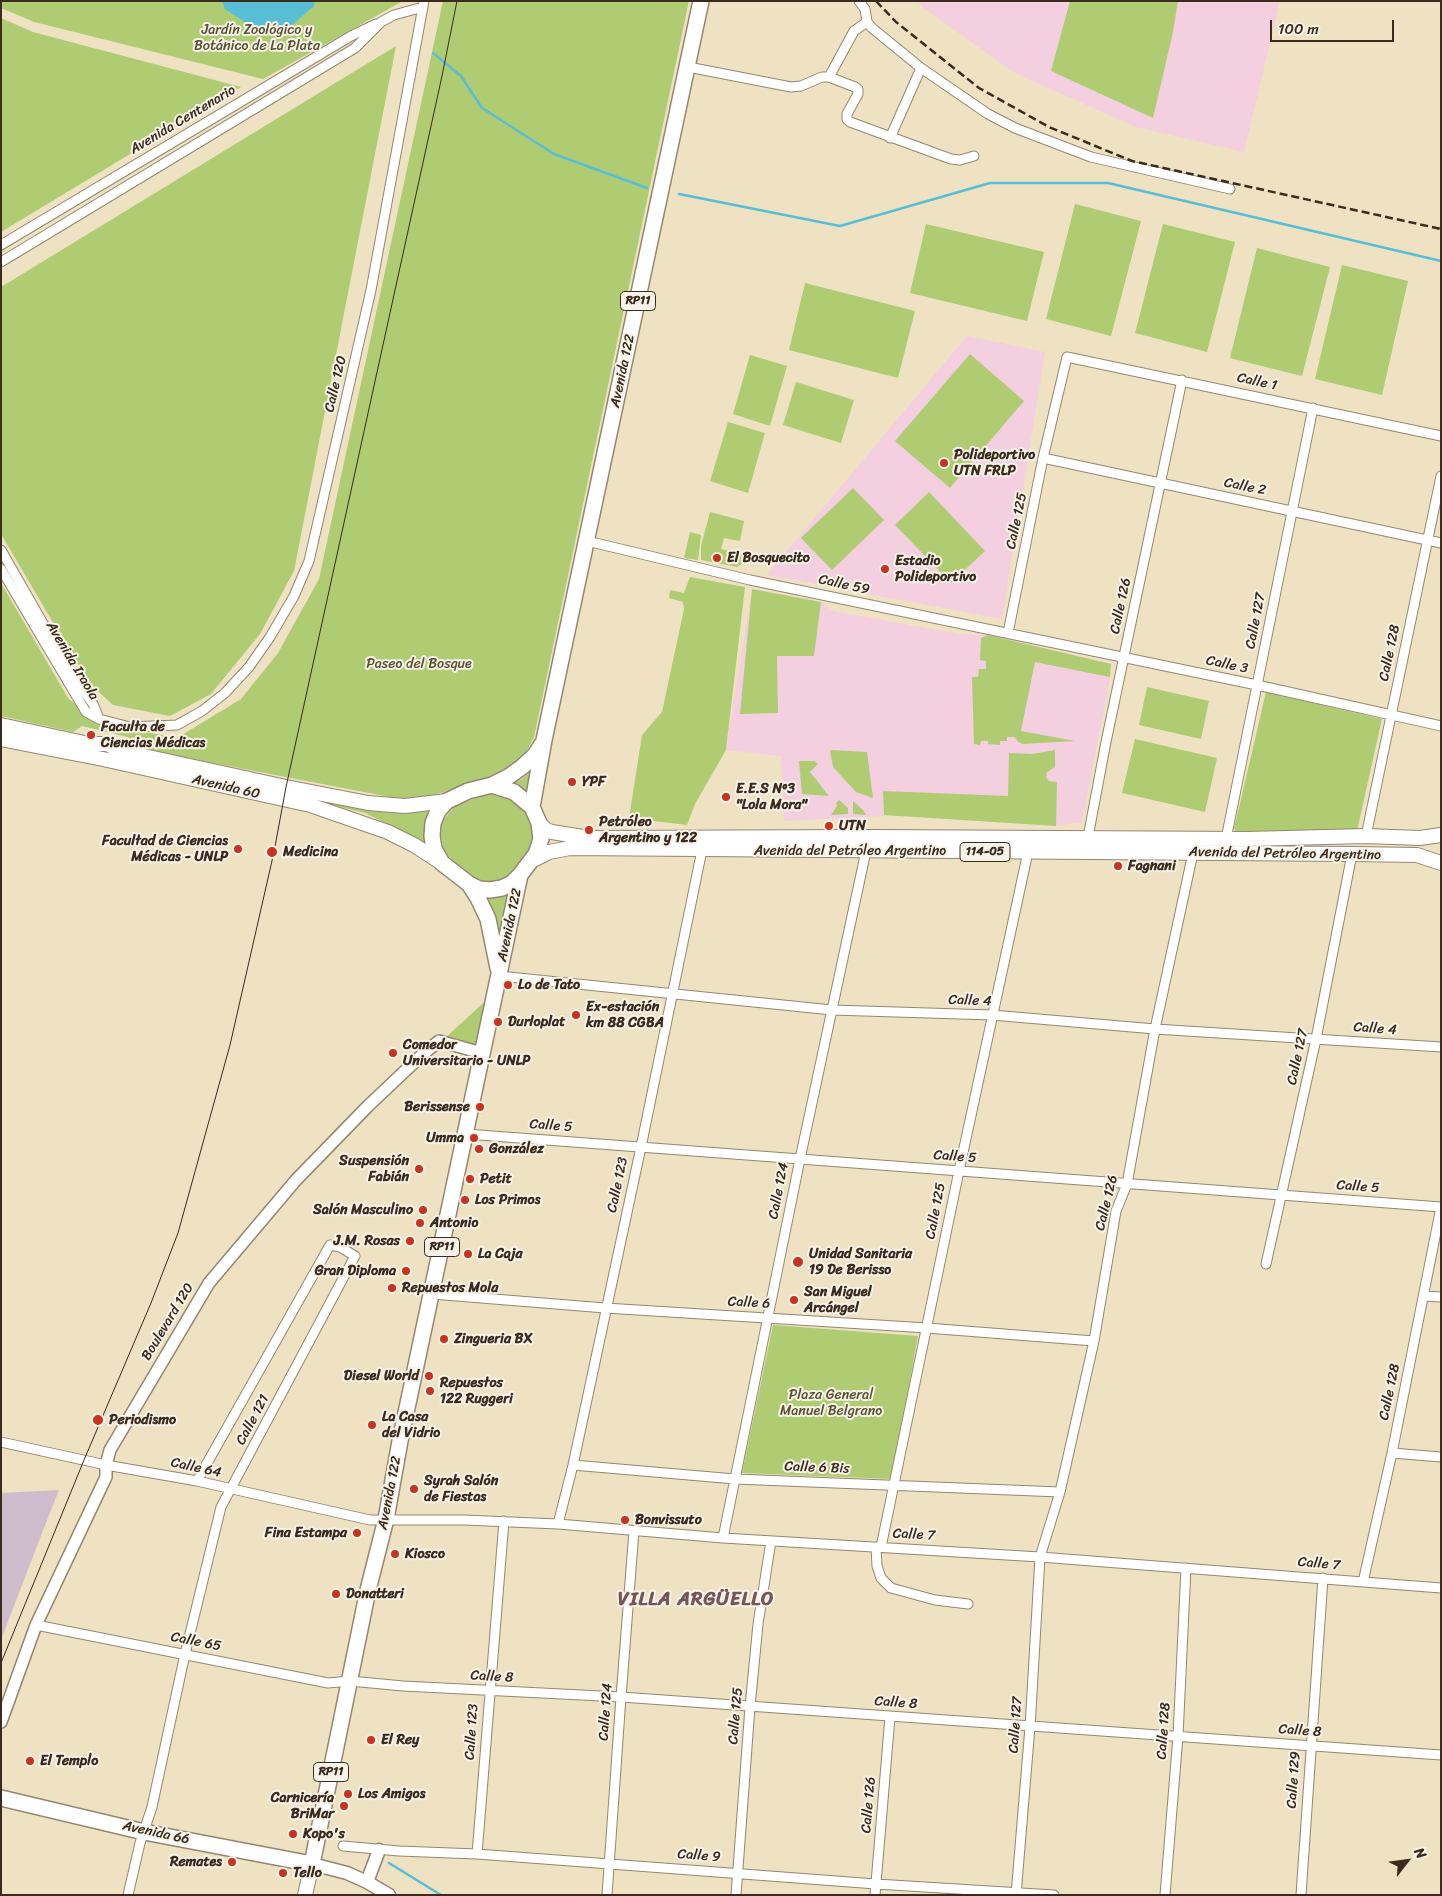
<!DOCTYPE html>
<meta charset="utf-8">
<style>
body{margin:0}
#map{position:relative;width:1442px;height:1896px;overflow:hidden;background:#eee2c3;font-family:Sriracha,sans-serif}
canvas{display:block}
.frame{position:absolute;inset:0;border:2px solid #3b2a1e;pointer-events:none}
.north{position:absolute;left:1382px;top:1836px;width:50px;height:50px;-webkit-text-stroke:4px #f7f3e8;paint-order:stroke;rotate:60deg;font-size:14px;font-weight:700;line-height:20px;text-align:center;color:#3b2a1e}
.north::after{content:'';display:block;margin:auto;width:18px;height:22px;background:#3b2a1e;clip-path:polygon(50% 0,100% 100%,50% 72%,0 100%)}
.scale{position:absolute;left:1270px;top:20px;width:124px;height:22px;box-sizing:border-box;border:2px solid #3b2a1e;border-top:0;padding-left:6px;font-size:15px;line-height:18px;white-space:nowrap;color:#3b2a1e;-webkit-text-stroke:4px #f7f3e8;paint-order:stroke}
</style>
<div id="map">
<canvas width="1442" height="1896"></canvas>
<div class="frame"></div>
<div class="north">N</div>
<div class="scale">100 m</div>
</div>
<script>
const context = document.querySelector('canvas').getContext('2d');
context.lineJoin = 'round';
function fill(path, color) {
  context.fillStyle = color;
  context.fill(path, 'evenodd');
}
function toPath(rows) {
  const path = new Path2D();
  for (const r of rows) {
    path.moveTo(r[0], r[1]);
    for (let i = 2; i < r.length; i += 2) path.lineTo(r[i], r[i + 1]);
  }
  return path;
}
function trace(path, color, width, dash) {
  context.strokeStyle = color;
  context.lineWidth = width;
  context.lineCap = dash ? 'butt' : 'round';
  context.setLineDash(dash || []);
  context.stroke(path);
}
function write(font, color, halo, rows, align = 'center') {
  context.font = font + ' Sriracha,sans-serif';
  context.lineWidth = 4;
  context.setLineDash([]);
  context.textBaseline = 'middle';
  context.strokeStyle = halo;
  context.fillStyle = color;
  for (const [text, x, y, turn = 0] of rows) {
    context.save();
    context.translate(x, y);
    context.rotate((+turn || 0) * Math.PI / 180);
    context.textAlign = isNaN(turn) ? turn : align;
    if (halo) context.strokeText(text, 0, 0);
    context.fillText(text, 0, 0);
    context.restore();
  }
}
fill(toPath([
 [917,1,1280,1,1244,152,1136,127,1015,73,922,7],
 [967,336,1045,352,1002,619,767,575],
 [752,589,821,602,833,611,959,634,988,635,1111,664,1110,677,1082,822,1056,826,884,815,872,817,784,821,781,756,726,750]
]), '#f3cfdf');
fill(toPath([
 [59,1490,42,1533,1,1640,1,1493]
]), '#cfbdce');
fill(toPath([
 [1,1,403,1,263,79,34,22,1,8],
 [443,1,689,1,534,737,519,765,499,774,428,797,400,799,135,748,128,737,82,726,73,732,1,716,1,583,68,698,96,722,177,738,241,699,278,653,319,579],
 [1070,1,1178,1,1173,32,1153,118,1051,71],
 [1,18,33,32,241,87,1,232],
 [396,46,294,571,260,634,211,694,170,716,113,705,88,682,1,534,1,287],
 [1075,204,1141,221,1111,336,1046,319],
 [926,224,1044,252,1027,321,910,293],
 [1163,224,1235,242,1207,352,1135,333],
 [1257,248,1330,267,1302,376,1230,358],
 [1342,265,1408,281,1382,395,1315,379],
 [805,283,915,311,898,378,789,350],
 [970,354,1024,401,950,488,895,441],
 [750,355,787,366,770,426,733,414],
 [796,382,854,400,841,443,783,425],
 [728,422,765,433,748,493,710,481],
 [853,488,884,520,832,570,801,538],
 [929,492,985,551,951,583,895,525],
 [710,512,744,521,740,541,724,538,721,549,745,554,748,560,737,567,701,560,701,546],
 [690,532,701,535,698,560,684,558],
 [690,577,745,587,726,750,695,804,687,825,629,818,642,735,662,712,684,609,683,602,669,598,670,590,684,593],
 [752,589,821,602,814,656,777,656,778,713,740,714],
 [988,635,1111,664,1110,677,1035,662,1021,731,1075,741,1023,744,1018,742,1015,737,1007,737,1007,741,1000,741,1000,745,988,744,988,741,981,741,980,745,974,744,972,677,978,677,979,669,986,669,986,661,980,660,981,638],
 [1147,687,1209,701,1201,739,1139,725],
 [1266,692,1382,719,1357,831,1238,834,1234,829],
 [1135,739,1217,758,1205,812,1122,793],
 [830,750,867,752,873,798,856,792,833,767],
 [1055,750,1055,767,1047,772,1046,777,1049,781,1057,782,1056,826,884,815,883,791,1008,796,1009,753,1032,754],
 [799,761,814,761,818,764,810,772,829,796,802,794],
 [533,770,529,797,511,784,522,779],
 [492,793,507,796,522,805,530,815,537,830,528,860,504,882,487,883,473,877,455,863,444,851,441,836,442,822,453,808,462,803],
 [292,796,433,809,427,846,397,829,365,813],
 [839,800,848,808,848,814,831,815,837,806,836,803],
 [853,801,863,810,866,815,853,814],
 [509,894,499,948,486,897],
 [493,994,481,1050,444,1039],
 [773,1325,918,1336,892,1479,742,1473]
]), '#afcc73');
fill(toPath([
 [222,1,315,1,314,6,292,25,255,29,225,9]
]), '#58bed6');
trace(toPath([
 [433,53,461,76,482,108,554,154,647,188],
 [679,194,840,226,990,183,1108,183,1441,261],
 [389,1863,441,1895]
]), '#58bed6', 2.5);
const minor = toPath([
 [859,1,865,9,867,22,872,28,921,68,988,114,1015,128,1091,157,1230,189],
 [688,67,791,87,801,86,822,77,829,77,855,87,858,89,858,94,847,114,847,119,850,122,951,159,960,160,974,156],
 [829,77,854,31,867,22],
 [890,138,921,68],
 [1,245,351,36,376,24],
 [1,262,355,48,381,22,394,15,423,7],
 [1043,458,1441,543],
 [587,541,750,580,1257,685,1441,726],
 [1,550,73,676,93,704,99,719],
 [1,569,86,712,99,719,130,727,177,725,202,711,225,693,249,667,270,637,294,596,309,561,371,290,424,1],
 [1008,633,1043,458,1067,357,1441,436],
 [1366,836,1441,476],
 [1088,837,1106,742,1182,380],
 [1226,839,1313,408],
 [499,976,832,1010,992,1015,1155,1029,1441,1047],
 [466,1134,1441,1207],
 [1266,1264,1316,1039,1352,854],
 [432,1294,605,1308,927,1328,1094,1341],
 [1424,1296,1441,1297],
 [1,1442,106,1465,197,1481,370,1520,464,1520,558,1524,723,1538,1040,1557,1441,1588],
 [1392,1453,1441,1457],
 [573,1465,735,1479,1060,1492],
 [558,1524,573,1465,641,1147,702,850],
 [723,1538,800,1159,866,851],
 [876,1547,877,1566,881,1578,891,1588,935,1600,968,1604],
 [881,1547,959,1171,1028,852],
 [1363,1582,1392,1453,1441,1207],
 [36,1625,328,1683,350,1681,403,1686,621,1697,1441,1755],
 [343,1846,399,1851,477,1854,876,1884,1054,1895],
 [477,1854,504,1521],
 [128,1895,140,1843,152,1807,185,1654,221,1507,355,1256,340,1247,330,1245,197,1481],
 [607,1895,621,1697,634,1531],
 [736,1895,750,1707,758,1624,771,1541],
 [875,1895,890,1717],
 [1016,1895,1030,1727,1040,1557,1060,1492,1094,1341,1116,1211,1127,1184,1155,1029,1193,853],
 [1165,1895,1178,1736,1186,1568],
 [1301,1895,1323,1578]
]);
const tertiary = toPath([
 [1,1722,36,1625,106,1477,106,1465,110,1450,209,1283,296,1180,368,1106,423,1054,439,1041,482,1053]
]);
const secondary = toPath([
 [312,1864,347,1873,367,1882,389,1895],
 [367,1882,379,1850]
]);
const primary = toPath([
 [1,725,89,744,107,744,121,751,286,787,368,803,405,806,447,801],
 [1,739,103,759,310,805,388,832,414,845,442,863],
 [539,823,546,830,552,832,589,838,871,837,1247,839,1366,836,1420,838,1441,835],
 [531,861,549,852,570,848,1352,854,1417,855,1441,863],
 [305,1895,312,1864]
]);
const trunk = toPath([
 [492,785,514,792,532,807,539,823,541,839,536,854,520,875,512,883,502,888,490,890,479,889,469,884,442,863,434,849,432,836,433,823,438,811,447,801,468,791,492,785],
 [492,785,508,777,522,767,535,755,542,744],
 [532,807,544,740,701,1],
 [469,884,478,898,488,919,498,968],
 [1,1798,144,1832,312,1864,368,1590,386,1519,400,1441,520,875]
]);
trace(minor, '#948670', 11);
trace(tertiary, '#948670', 14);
trace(secondary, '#948670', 15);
trace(primary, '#948670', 16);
trace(trunk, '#948670', 18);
trace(minor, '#fff', 9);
trace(tertiary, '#fff', 11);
trace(secondary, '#fff', 12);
trace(primary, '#fff', 14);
trace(trunk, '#fff', 15);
trace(toPath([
 [1,1663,84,1460,151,1303,178,1233,230,1045,274,852,286,787,442,76,457,1]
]), '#3b2a1e', 1);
trace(toPath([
 [876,1,896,22,979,88,1049,127,1132,161,1441,229]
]), '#3b2a1e', 2.5, [8, 4]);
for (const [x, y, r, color] of [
 [944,463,5,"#c8321e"],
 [717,558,5,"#c8321e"],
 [885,569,5,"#c8321e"],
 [91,735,5,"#c8321e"],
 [572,782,5,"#c8321e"],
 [726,797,5,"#c8321e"],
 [829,826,5,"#c8321e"],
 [589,830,5,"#c8321e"],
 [238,849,5,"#c8321e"],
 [272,852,6,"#c8321e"],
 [1118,866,5,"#c8321e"],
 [508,985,5,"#c8321e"],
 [576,1015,5,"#c8321e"],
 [498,1022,5,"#c8321e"],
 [393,1053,5,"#c8321e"],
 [480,1107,5,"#c8321e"],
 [474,1138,5,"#c8321e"],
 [479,1149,5,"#c8321e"],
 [419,1169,5,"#c8321e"],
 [470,1179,5,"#c8321e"],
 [465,1200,5,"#c8321e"],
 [423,1210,5,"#c8321e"],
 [420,1223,5,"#c8321e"],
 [410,1241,5,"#c8321e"],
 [468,1254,5,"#c8321e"],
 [798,1262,6,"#c8321e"],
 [406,1271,5,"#c8321e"],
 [392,1288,5,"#c8321e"],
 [794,1300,5,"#c8321e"],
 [444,1339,5,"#c8321e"],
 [429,1376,5,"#c8321e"],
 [430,1391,5,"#c8321e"],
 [98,1420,6,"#c8321e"],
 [372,1425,5,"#c8321e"],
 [414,1489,5,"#c8321e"],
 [625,1520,5,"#c8321e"],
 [357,1533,5,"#c8321e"],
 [395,1554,5,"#c8321e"],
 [336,1594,5,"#c8321e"],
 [371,1740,5,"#c8321e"],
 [30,1761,5,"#c8321e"],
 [348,1794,5,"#c8321e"],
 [344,1806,5,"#c8321e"],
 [293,1834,5,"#c8321e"],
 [232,1862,5,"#c8321e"],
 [283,1873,5,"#c8321e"]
]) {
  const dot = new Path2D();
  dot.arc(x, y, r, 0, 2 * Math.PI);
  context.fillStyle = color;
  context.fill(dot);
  trace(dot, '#f7f3e8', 2);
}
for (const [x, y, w] of [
 [638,301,35],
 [985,852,50],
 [442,1247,35],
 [331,1772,35]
]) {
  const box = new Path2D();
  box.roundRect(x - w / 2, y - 9.5, w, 19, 4);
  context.fillStyle = '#f7f3e8';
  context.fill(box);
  trace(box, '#3b2a1e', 1);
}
write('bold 12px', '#3b2a1e', null, [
 ["RP11",638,301],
 ["114-05",985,852],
 ["RP11",442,1247],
 ["RP11",331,1772]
]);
write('14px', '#585233', '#f7f3e8', [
 ["Jardín Zoológico y",257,30],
 ["Botánico de La Plata",257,46],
 ["Paseo del Bosque",419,664],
 ["Plaza General",831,1395],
 ["Manuel Belgrano",831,1411]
]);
write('14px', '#3b2a1e', '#f7f3e8', [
 ["Avenida Centenario",183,120,-31],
 ["Avenida 122",623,371,-78],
 ["Calle 1",1257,382,12],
 ["Calle 120",336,384,-77],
 ["Calle 2",1245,487,11],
 ["Calle 125",1017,521,-78],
 ["Calle 59",844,585,12],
 ["Calle 126",1121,606,-78],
 ["Calle 127",1256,621,-79],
 ["Calle 128",1390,653,-78],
 ["Avenida Iraola",72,661,59],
 ["Calle 3",1227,665,12],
 ["Avenida 60",226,787,13],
 ["Avenida del Petróleo Argentino",850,851],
 ["Avenida del Petróleo Argentino",1285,854,1],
 ["Avenida 122",510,925,-78],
 ["Calle 4",970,1001,2],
 ["Calle 4",1375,1029,4],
 ["Calle 127",1298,1057,-78],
 ["Calle 5",551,1126,4],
 ["Calle 5",955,1157,4],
 ["Calle 123",618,1185,-78],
 ["Calle 5",1358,1187,4],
 ["Calle 124",779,1191,-79],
 ["Calle 126",1107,1203,-76],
 ["Calle 125",936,1211,-79],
 ["Calle 6",749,1303,3],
 ["Boulevard 120",168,1322,-59],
 ["Calle 128",1390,1392,-78],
 ["Calle 121",253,1420,-62],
 ["Calle 64",196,1468,12],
 ["Calle 6 Bis",817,1468,2],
 ["Avenida 122",390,1493,-79],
 ["Calle 7",914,1535,3],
 ["Calle 7",1319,1564,5],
 ["Calle 65",196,1642,11],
 ["Calle 8",492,1677,3],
 ["Calle 8",896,1703,4],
 ["Calle 124",606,1712,-86],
 ["Calle 125",736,1716,-85],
 ["Calle 127",1016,1725,-86],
 ["Calle 128",1164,1731,-86],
 ["Calle 8",1300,1731,4],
 ["Calle 123",472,1732,-86],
 ["Calle 129",1294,1780,-86],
 ["Calle 126",869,1805,-85],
 ["Avenida 66",156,1833,12],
 ["Calle 9",699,1856,4]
]);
write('bold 14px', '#3b2a1e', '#f7f3e8', [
 ["Polideportivo",954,455],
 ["UTN FRLP",954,471],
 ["El Bosquecito",727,558],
 ["Estadio",895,561],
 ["Polideportivo",895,577],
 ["Faculta de",101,727],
 ["Ciencias Médicas",101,743],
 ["YPF",582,782],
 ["E.E.S Nº3",736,789],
 ["\"Lola Mora\"",736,805],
 ["Petróleo",599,822],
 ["Argentino y 122",599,838],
 ["UTN",839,826],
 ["Facultad de Ciencias",228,841,"right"],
 ["Médicas - UNLP",228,857,"right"],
 ["Medicina",283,852],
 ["Fagnani",1128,866],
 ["Lo de Tato",518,985],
 ["Ex-estación",586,1007],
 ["km 88 CGBA",586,1023],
 ["Durloplat",508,1022],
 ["Comedor",403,1045],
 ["Universitario - UNLP",403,1061],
 ["Berissense",470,1107,"right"],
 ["Umma",464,1138,"right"],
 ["González",489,1149],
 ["Suspensión",409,1161,"right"],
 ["Fabián",409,1177,"right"],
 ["Petit",480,1179],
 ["Los Primos",475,1200],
 ["Salón Masculino",413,1210,"right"],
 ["Antonio",430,1223],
 ["J.M. Rosas",400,1241,"right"],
 ["La Caja",478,1254],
 ["Unidad Sanitaria",809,1254],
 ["19 De Berisso",809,1270],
 ["Gran Diploma",396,1271,"right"],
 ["Repuestos Mola",402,1288],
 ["San Miguel",804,1292],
 ["Arcángel",804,1308],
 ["Zingueria BX",454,1339],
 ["Diesel World",419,1376,"right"],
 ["Repuestos",440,1383],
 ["122 Ruggeri",440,1399],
 ["La Casa",382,1417],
 ["del Vidrio",382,1433],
 ["Periodismo",109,1420],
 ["Syrah Salón",424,1481],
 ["de Fiestas",424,1497],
 ["Bonvissuto",635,1520],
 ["Fina Estampa",347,1533,"right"],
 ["Kiosco",405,1554],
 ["Donatteri",346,1594],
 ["El Rey",381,1740],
 ["El Templo",40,1761],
 ["Los Amigos",358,1794],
 ["Carnicería",334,1798,"right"],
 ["BriMar",334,1814,"right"],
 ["Kopo's",303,1834],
 ["Remates",222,1862,"right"],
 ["Tello",293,1873]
], 'left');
context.letterSpacing = '1px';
write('bold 19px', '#755558', '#f7f3e8', [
 ["VILLA ARGÜELLO",696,1600]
]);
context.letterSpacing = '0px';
</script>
